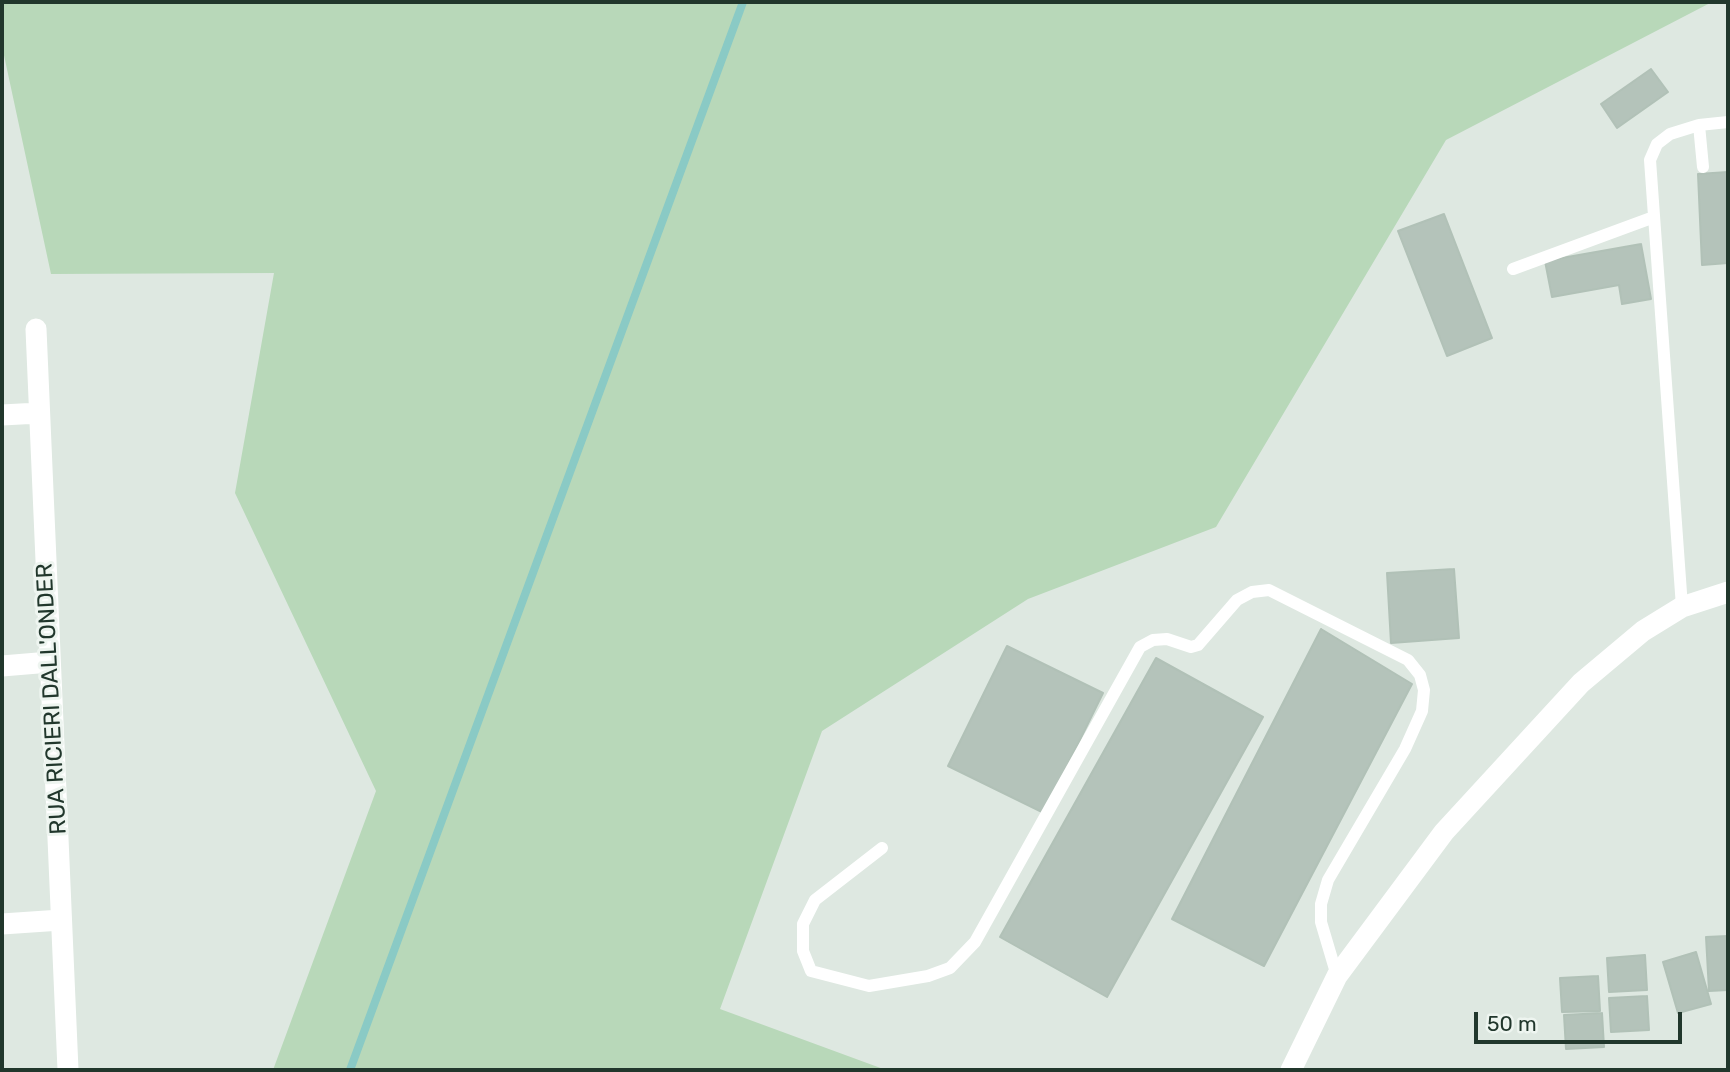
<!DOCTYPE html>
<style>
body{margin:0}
#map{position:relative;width:1730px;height:1072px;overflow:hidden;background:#dee8e1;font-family:Rubik,sans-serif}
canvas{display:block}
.frame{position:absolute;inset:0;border:4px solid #21372c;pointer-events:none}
.scale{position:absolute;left:1474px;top:1012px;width:208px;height:32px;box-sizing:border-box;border:4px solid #21372c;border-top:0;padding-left:9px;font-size:21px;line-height:24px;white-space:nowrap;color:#21372c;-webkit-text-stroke:5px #eef5f0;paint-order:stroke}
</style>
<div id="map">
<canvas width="1730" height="1072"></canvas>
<div class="frame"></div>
<div class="scale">50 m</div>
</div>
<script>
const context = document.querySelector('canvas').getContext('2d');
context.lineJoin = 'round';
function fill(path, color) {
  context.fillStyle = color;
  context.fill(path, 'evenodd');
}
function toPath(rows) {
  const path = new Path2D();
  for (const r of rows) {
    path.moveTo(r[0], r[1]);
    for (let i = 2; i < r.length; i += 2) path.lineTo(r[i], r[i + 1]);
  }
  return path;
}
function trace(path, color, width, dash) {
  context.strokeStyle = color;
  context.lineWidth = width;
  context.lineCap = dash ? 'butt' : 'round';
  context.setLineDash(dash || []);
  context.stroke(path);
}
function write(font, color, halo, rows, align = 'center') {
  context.font = font + ' Rubik,sans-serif';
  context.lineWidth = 6;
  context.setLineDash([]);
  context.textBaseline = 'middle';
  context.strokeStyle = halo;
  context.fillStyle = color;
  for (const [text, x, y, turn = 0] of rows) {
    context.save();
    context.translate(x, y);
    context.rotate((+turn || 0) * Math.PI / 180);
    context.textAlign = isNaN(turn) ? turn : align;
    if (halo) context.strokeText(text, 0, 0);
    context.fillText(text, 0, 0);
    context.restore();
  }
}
fill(toPath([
 [2,2,1712,2,1446,140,1216,527,1028,599,822,731,720,1009,886,1070,273,1070,376,791,235,493,274,273,51,274,2,46]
]), '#b8d8b9');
trace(toPath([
 [350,1070,743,2]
]), '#8acac5', 8);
const building = toPath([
 [1651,69,1668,92,1617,128,1601,104,1651,69],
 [1728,172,1728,263,1702,265,1698,174,1728,172],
 [1444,214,1492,338,1447,356,1398,231,1444,214],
 [1641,244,1651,299,1622,304,1619,285,1552,297,1545,261,1641,244],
 [1454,569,1459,638,1391,643,1387,573,1454,569],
 [1321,629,1412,684,1264,966,1172,919,1321,629],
 [1007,646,1103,693,1044,813,948,766,1007,646],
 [1156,658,1263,717,1107,997,1000,937,1156,658],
 [1728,936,1728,990,1709,991,1706,937,1728,936],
 [1696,952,1711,1004,1678,1013,1663,962,1696,952],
 [1645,955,1647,990,1609,992,1607,958,1645,955],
 [1598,976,1600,1011,1562,1012,1560,978,1598,976],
 [1647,996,1649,1030,1611,1032,1609,998,1647,996],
 [1602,1013,1604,1047,1566,1049,1564,1015,1602,1013]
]);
fill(building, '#b4c3ba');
trace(building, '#b1c1b7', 2);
trace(toPath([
 [1703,167,1699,125,1728,122],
 [1513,269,1654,217],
 [1682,607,1650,160,1657,144,1670,134,1699,125],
 [882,848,815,900,803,924,803,951,811,971,869,986,928,976,950,968,975,942,1140,647,1153,640,1167,639,1191,647,1198,645,1237,600,1252,592,1269,590,1408,660,1420,675,1424,690,1422,711,1405,749,1328,880,1321,904,1321,922,1337,976]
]), '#fff', 12);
trace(toPath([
 [36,329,68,1070],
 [2,415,39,413],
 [2,666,50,662],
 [2,924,61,920],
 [1291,1070,1337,976,1444,832,1581,683,1643,631,1682,607,1728,592]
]), '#fff', 21);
write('23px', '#21372c', '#eef5f0', [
 ["RUA RICIERI DALL'ONDER",52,699,-93]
]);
</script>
